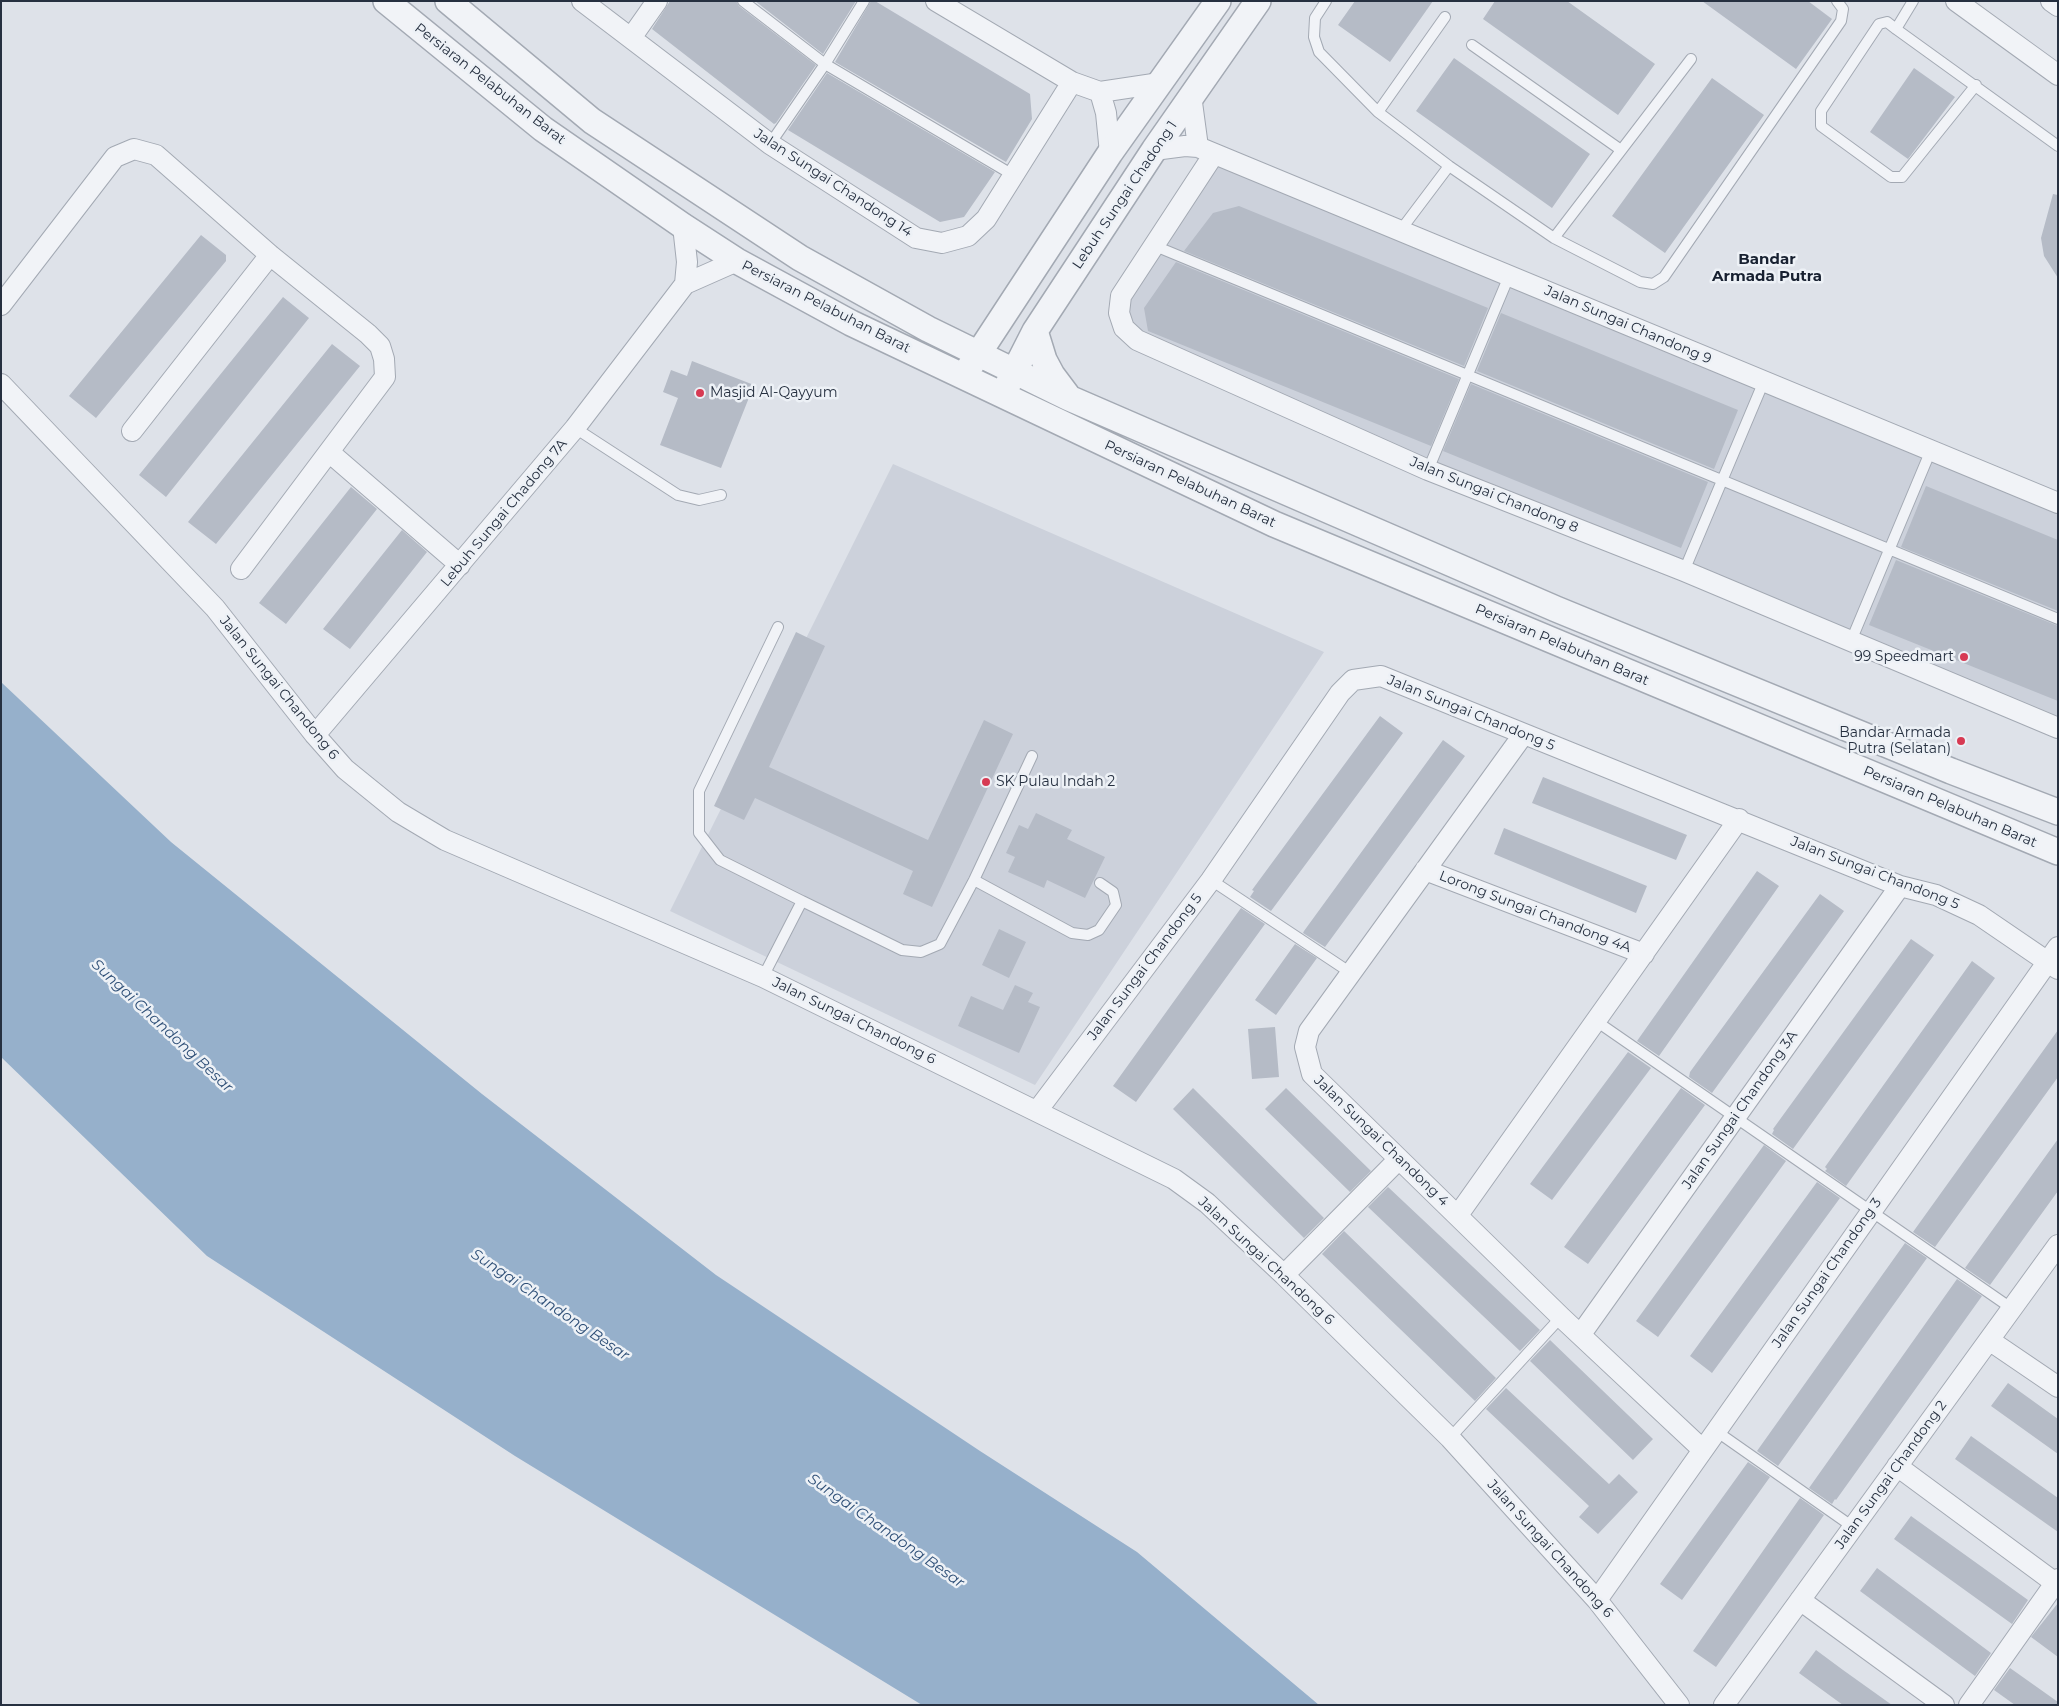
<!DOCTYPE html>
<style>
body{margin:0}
#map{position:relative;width:2059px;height:1706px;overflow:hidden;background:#dee2e9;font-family:Montserrat,sans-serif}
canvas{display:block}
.frame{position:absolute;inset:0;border:2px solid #263040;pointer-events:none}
</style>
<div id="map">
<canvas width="2059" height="1706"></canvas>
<div class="frame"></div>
</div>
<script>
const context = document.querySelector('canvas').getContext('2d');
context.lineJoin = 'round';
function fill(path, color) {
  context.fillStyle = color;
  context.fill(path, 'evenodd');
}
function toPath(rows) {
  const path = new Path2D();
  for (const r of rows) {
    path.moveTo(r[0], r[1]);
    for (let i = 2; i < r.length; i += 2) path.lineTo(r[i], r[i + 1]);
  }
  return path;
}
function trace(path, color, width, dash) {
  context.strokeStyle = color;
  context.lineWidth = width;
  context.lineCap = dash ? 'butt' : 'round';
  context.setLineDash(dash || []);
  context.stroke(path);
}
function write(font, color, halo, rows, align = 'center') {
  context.font = font + ' Montserrat,sans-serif';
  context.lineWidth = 5;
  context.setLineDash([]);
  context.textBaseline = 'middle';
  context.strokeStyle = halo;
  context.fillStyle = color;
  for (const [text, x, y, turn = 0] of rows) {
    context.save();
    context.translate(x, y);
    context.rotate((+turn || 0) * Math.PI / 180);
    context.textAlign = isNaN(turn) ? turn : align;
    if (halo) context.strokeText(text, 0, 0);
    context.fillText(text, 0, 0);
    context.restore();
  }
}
fill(toPath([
 [1216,163,2058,510,2058,718,1426,460,1143,334,1130,325,1127,313,1129,298],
 [893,464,1324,652,1035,1085,670,911]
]), '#ccd1db');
fill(toPath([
 [1,682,171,842,482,1094,716,1275,980,1451,1137,1552,1319,1705,922,1705,515,1456,207,1256,1,1057]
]), '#96b0cb');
fill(toPath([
 [670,1,736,1,739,6,816,65,776,123,774,124,652,29],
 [755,1,856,1,823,54],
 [871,1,875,1,1030,94,1032,119,1006,162,835,62],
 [1355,1,1433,1,1390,62,1338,25],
 [1495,1,1567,1,1655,64,1618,115,1483,19],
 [1702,1,1808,1,1832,19,1796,69],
 [1454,58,1590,154,1552,208,1416,111],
 [1914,68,1955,97,1908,159,1870,132],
 [827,73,995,172,964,217,940,222,788,130],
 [1712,78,1764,115,1665,253,1612,216],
 [2053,194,2058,195,2058,278,2044,256,2041,238],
 [1239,206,1488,308,1464,366,1184,251,1213,213],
 [201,235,226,255,226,261,96,418,69,396],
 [1176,262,1459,379,1431,446,1148,331,1144,308],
 [283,297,309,318,166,497,139,475],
 [1501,313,1738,410,1714,469,1477,371],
 [332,344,360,366,216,544,188,522],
 [692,361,754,385,721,468,660,445,678,398,663,392,671,370,687,376],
 [1471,384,1708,482,1681,548,1443,451],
 [1926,486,2058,540,2058,611,1901,547],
 [351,487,377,509,286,624,259,603],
 [402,530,427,552,350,649,323,629],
 [1896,560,2058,626,2058,701,1869,625],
 [796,632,825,646,769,767,928,840,984,720,1013,734,932,907,903,894,913,871,755,798,744,820,714,806],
 [1380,716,1403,733,1271,911,1250,897,1254,891,1252,890],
 [1443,740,1465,756,1325,947,1303,933,1304,931],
 [1543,777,1687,835,1676,860,1532,803],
 [1036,813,1072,830,1067,839,1105,857,1085,898,1047,880,1044,888,1008,872,1015,857,1006,853,1019,825,1028,829],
 [1504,828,1647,886,1636,913,1494,854],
 [1757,871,1779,886,1659,1056,1637,1041],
 [1820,894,1844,911,1712,1093,1689,1077,1690,1072],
 [1241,908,1265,924,1136,1102,1113,1086],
 [999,929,1026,942,1009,978,982,965],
 [1911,939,1934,955,1793,1149,1772,1134,1774,1130,1773,1129],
 [1295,944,1317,958,1276,1015,1255,1000],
 [1972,961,1995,978,1846,1186,1825,1171,1827,1169,1825,1167],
 [1015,985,1033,993,1028,1002,1040,1007,1019,1053,958,1026,971,996,1003,1010],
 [1275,1027,1279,1077,1252,1079,1248,1029],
 [2058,1030,2058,1077,1935,1247,1913,1232],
 [1628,1052,1651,1068,1552,1200,1530,1184],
 [1193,1088,1324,1218,1304,1238,1173,1109],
 [1286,1088,1371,1171,1350,1192,1265,1109],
 [1681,1088,1705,1105,1588,1264,1564,1247],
 [2058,1139,2058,1191,1990,1285,1965,1268],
 [1764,1145,1786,1161,1658,1337,1636,1321],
 [1817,1182,1840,1198,1712,1373,1690,1356],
 [1388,1187,1540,1330,1520,1351,1368,1207],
 [1344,1231,1496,1378,1475,1401,1322,1254],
 [1905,1243,1927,1258,1778,1466,1757,1451],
 [1957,1279,1982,1296,1836,1500,1835,1499,1832,1504,1809,1488],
 [1550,1340,1653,1439,1633,1460,1530,1361],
 [2008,1383,2058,1419,2058,1454,1991,1406],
 [1506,1388,1609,1484,1619,1474,1638,1492,1598,1534,1579,1517,1589,1506,1486,1409],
 [1971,1436,2058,1498,2058,1532,1955,1459],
 [1748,1462,1770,1477,1682,1600,1660,1584],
 [1800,1498,1824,1515,1716,1667,1693,1651],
 [1911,1516,2028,1600,2012,1624,1894,1539],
 [1877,1568,1991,1653,1975,1676,1860,1591],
 [2058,1603,2058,1657,2031,1637],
 [1816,1650,1843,1670,1892,1705,1843,1705,1836,1700,1799,1673],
 [2010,1668,2058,1702,2058,1705,2015,1705,1994,1690]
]), '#b5bbc6');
const service = toPath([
 [743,1,825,64,1013,175],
 [1326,1,1315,18,1314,37,1319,52,1378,112,1449,166,1554,238,1640,282,1653,284,1664,277,1841,21,1843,9,1837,1],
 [1913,1,1896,29,1887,22,1879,24,1821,111,1821,126,1891,177,1902,177,1976,85],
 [1896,29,2058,146],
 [1472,45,1621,150],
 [1378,112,1445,17],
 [770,144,825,64,864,1],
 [1400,231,1449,166],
 [1554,238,1691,59],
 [1155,246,2058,619],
 [575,428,678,495,699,500,721,495],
 [1428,470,1509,276],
 [1684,571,1764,381],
 [778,627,699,791,699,833,720,860,802,901],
 [1851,641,1931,450],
 [974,880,1072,933,1088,935,1099,930,1116,905,1113,892,1100,883],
 [1211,880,1351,973],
 [763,977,802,901,902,950,921,952,940,944,974,880,1032,756],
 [1596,1021,2011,1308],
 [1716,1431,1853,1527],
 [1450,1438,1561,1317]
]);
const minor = toPath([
 [582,1,770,144,916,238,942,243,968,236,986,219,1072,82],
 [936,1,1072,82,1100,92,1160,83],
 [1956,1,2058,75],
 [2051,1,2058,6],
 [631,38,657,1],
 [1100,92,1106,113,1110,153],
 [1191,95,1198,147],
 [1154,150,1185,146,1198,147,2058,503],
 [1214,154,1121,296,1119,313,1124,328,1137,340,1428,470,1684,571,2058,728],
 [683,226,687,262,685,284],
 [1,305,115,157,134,149,156,155,270,255,368,334,380,346,384,359,385,377,241,569],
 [1,384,215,608,315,735,345,769,398,812,445,840,763,977,1174,1179,1207,1203,1284,1275,1450,1438,1597,1600,1679,1705],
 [132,431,270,255],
 [329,452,460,565],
 [315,735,575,428,685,284,737,261],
 [1523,735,1309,1031,1305,1047,1312,1074,1561,1317,1703,1450],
 [1425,870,1644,954],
 [1037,1111,1211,880,1340,693,1353,680,1381,676,1900,886,1936,895,1979,915,2058,969],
 [1458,1215,1739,819],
 [1284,1275,1399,1159],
 [1581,1334,1900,886],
 [1989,1340,2058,1387],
 [1897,1466,2058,1585],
 [1597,1600,2058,947],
 [1800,1600,1944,1705],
 [1724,1705,2058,1245],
 [1969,1705,2058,1579]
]);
const tertiary = toPath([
 [386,1,543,129,683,226,737,261,851,323,1274,524,2058,852],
 [448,1,592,121,800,258,928,329,1069,398,1556,609,1951,771,2058,812],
 [1035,331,1044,360,1052,375,1067,395],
 [969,368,1110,153,1218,1],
 [1007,386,1035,331,1154,150,1258,1]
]);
trace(service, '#a3a9b3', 12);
trace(minor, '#a3a9b3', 22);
trace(tertiary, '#a3a9b3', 28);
trace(service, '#f1f3f7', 10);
trace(minor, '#f1f3f7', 20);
trace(tertiary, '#f1f3f7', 25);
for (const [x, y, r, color] of [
 [700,393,5,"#d73a53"],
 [1964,657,5,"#d73a53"],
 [1961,741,5,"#d73a53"],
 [986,782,5,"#d73a53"]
]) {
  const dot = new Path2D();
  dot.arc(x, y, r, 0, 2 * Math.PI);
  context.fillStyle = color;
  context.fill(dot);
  trace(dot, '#edf1f6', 2);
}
write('14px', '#263040', '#edf1f6', [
 ["Persiaran Pelabuhan Barat",490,84,38],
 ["Jalan Sungai Chandong 14",833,183,33],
 ["Lebuh Sungai Chadong 1",1125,195,-56],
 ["Persiaran Pelabuhan Barat",826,307,27],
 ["Jalan Sungai Chandong 9",1628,325,23],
 ["Persiaran Pelabuhan Barat",1190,484,25],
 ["Jalan Sungai Chandong 8",1494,495,22],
 ["Lebuh Sungai Chadong 7A",504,513,-50],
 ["Persiaran Pelabuhan Barat",1562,645,23],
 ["Jalan Sungai Chandong 6",279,688,51],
 ["Jalan Sungai Chandong 5",1471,713,22],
 ["Persiaran Pelabuhan Barat",1950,807,23],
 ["Jalan Sungai Chandong 5",1875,873,21],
 ["Lorong Sungai Chandong 4A",1535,912,21],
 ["Jalan Sungai Chandong 5",1145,967,-53],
 ["Jalan Sungai Chandong 6",854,1021,26],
 ["Jalan Sungai Chandong 3A",1740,1110,-55],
 ["Jalan Sungai Chandong 4",1381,1141,44],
 ["Jalan Sungai Chandong 6",1266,1261,43],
 ["Jalan Sungai Chandong 3",1827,1273,-55],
 ["Jalan Sungai Chandong 2",1891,1475,-54],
 ["Jalan Sungai Chandong 6",1550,1549,48]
]);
write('14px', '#263040', '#edf1f6', [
 ["Masjid Al-Qayyum",710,393],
 ["99 Speedmart",1954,657,"right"],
 ["Bandar Armada",1951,733,"right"],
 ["Putra (Selatan)",1951,749,"right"],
 ["SK Pulau Indah 2",996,782]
], 'left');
write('bold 15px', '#182131', '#edf1f6', [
 ["Bandar",1767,260],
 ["Armada Putra",1767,277]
]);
write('italic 15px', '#2e4f77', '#edf1f6', [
 ["Sungai Chandong Besar",162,1026,43],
 ["Sungai Chandong Besar",550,1305,34],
 ["Sungai Chandong Besar",886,1531,35]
]);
</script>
